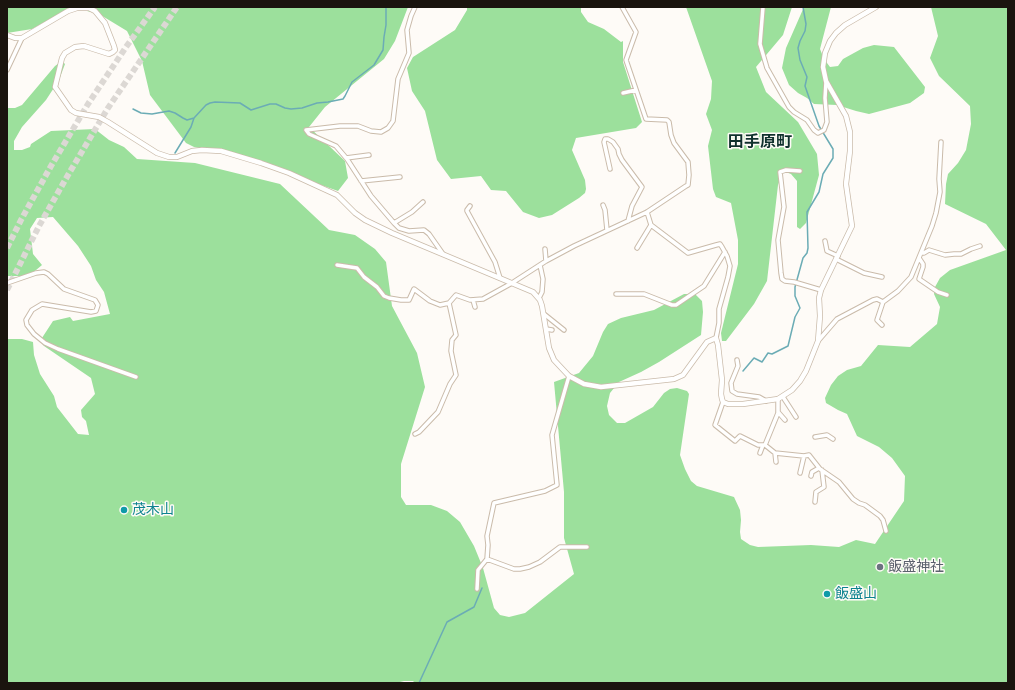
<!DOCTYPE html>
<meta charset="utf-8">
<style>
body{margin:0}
#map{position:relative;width:1015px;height:690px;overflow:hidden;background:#fefbf7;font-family:Montserrat,sans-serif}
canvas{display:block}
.frame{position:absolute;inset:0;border:8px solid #1a140e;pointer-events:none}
</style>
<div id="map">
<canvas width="1015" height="690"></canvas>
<div class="frame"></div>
</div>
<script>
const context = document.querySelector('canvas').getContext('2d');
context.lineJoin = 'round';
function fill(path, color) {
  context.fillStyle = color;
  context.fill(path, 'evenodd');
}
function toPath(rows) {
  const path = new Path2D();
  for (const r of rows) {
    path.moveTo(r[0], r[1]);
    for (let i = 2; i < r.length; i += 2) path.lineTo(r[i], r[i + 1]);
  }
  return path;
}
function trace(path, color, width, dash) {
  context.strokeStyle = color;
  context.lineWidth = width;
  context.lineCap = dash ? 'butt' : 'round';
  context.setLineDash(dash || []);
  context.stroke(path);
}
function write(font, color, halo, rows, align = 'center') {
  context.font = font + ' Montserrat,"Noto Sans JP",sans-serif';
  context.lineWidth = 3;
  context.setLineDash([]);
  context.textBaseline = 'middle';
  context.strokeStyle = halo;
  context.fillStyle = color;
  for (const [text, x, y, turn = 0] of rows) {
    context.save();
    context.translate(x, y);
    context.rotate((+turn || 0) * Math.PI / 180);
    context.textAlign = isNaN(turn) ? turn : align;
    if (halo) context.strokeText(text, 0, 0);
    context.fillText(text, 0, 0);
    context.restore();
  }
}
fill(toPath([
 [7,7,408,7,395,41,384,59,325,107,309,127,345,161,348,178,338,191,236,155,194,147,186,143,150,95,142,61,127,31,99,14,83,10,67,10,32,29,7,33],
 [467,7,581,7,581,12,588,22,604,29,621,42,623,41,623,62,642,122,636,128,576,138,572,150,585,180,586,189,585,193,579,198,552,215,539,218,523,212,506,191,491,190,481,176,451,179,437,160,425,111,412,91,407,68,413,57,455,30,467,10],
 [686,7,792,7,783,35,756,67,766,92,798,122,817,154,819,175,806,223,800,229,797,227,797,181,791,174,783,171,778,185,767,281,754,304,726,341,722,341,721,333,738,264,738,240,731,203,716,197,713,189,708,146,712,130,706,114,711,99,712,81],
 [804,7,831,7,820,49,824,59,830,67,838,66,843,59,863,48,874,45,894,47,925,87,924,93,910,103,869,114,856,111,837,105,814,104,807,98,798,93,789,85,782,68,786,48],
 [931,7,1008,7,1008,683,415,683,413,681,404,681,396,683,7,683,7,339,22,339,33,342,34,355,40,374,54,396,57,407,78,434,89,435,86,421,82,417,81,410,95,394,91,378,44,346,40,341,53,321,70,317,73,321,110,314,104,292,96,280,91,266,78,246,53,217,37,218,30,229,33,254,42,265,29,276,7,276,7,108,15,108,22,105,55,66,62,61,65,64,59,80,46,100,22,127,14,141,14,150,22,150,30,147,31,144,51,131,95,129,109,140,124,147,137,159,195,163,280,184,329,230,355,235,375,249,386,262,392,306,417,353,425,387,401,464,401,497,406,505,431,505,447,511,460,522,474,546,483,568,494,608,500,615,509,617,525,613,574,574,564,538,564,492,554,382,579,373,593,356,603,332,608,324,621,318,654,310,684,294,695,294,702,301,703,312,701,335,659,362,641,372,619,382,610,393,607,406,609,415,617,423,625,423,653,407,664,393,670,389,677,388,687,391,689,394,680,455,685,469,691,481,697,486,734,497,740,510,741,520,740,532,741,539,750,545,758,547,811,545,839,547,856,540,875,544,904,501,905,476,892,458,879,447,857,436,847,414,838,410,826,403,825,398,831,385,838,376,847,370,861,366,878,345,910,347,937,324,940,307,934,294,935,287,940,278,950,270,1006,250,986,224,945,204,946,184,948,174,958,163,966,150,971,124,970,106,939,76,930,58,938,36]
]), '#9ce09c');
trace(toPath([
 [133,109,141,113,152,114,169,111,175,113,183,118,187,120,194,118],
 [175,153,191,127,194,118,206,105,210,103,215,102,240,103,251,110,270,104,276,104,285,108,291,109,302,108,317,103,328,102,343,99,345,96,352,82,374,65,383,50,384,37,386,25,386,7],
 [743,371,754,358,762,362,768,353,772,354,788,346,795,317,800,308,795,296,795,287,803,258,807,253,808,248,807,212,819,192,823,174,833,158,833,149,819,126,805,86,807,77,800,60,798,48,800,41,805,31,806,24,803,7],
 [419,683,447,622,474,607,482,588]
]), '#6bacb5', 1.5);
trace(toPath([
 [7,248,21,220,51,166,88,104,126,47,155,7],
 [7,290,39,226,68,175,108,108,177,7]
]), '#dcd8d4', 6, [6, 3]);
const minor = toPath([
 [415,7,411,16,407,30,409,53,398,79,393,121,388,128,381,132,371,131,358,126,340,126,306,130,309,134,336,146,347,159,371,196,394,223,399,228,409,231,424,230,429,234,443,254],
 [763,7,760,44,767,68,789,107,794,112,807,120,814,130,818,133,824,130,827,122,825,98,826,82],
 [7,70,22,38],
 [623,93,636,90],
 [346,158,369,155],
 [610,169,604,142,605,139,608,139,613,142,618,149,619,154,622,160,642,187,632,206,628,221],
 [800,171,786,170,780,172,784,207,778,240,781,273,782,279,785,281,794,282,821,290],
 [361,181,400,177],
 [603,205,605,210,607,230],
 [470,206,467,210,467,211,495,262,500,278],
 [647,212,651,225,688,253,716,245,720,244,722,247,727,256,730,266,728,277,719,309,719,323,716,338],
 [394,223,412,212,423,202],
 [825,241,827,251,838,256],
 [637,248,651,225],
 [545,249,546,261],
 [922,253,924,253,929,250,945,255,954,254,961,254,971,249,980,246],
 [919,258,923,264,923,267,919,279,938,292,947,295],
 [836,259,864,273,882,277],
 [337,265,357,268,364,277,377,287,384,296,389,298,401,300,409,300,414,289,430,301,440,305,449,303,456,295,470,300,483,299,512,283,546,261,574,246,647,212,686,186,688,185,689,175,688,162,674,143,671,135,669,122,667,120,646,119,626,60,636,32,622,7],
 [7,283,36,273,44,272,48,274,64,289,95,300,98,305,96,311,91,312,42,304,32,310,26,320,27,325,34,334,45,343,58,349,136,377],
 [616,294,644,294,672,305,676,305,704,286,725,252],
 [539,298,542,292,543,279,540,265],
 [473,300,475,307],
 [544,314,564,330],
 [882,325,877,320,883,302],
 [546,329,552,330],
 [818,341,837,319,873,300,877,299,883,302,898,291,911,277,932,226,936,213,940,192,939,179,941,142],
 [737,360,738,366,731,383,732,391,737,394,759,397,766,401],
 [783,397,796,417],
 [778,399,778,413,765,445,775,453,804,456,809,455,820,469,839,482,853,499,859,503,865,505,880,516,883,520,886,531],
 [723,402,715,425,735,441,740,436,758,445,765,445],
 [778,412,785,420],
 [415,434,419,432,438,412,450,384,456,375,451,351,452,340,456,335,449,303],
 [815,437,827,435,833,439],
 [760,453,763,445],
 [775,453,776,462],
 [800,473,804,456],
 [811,476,812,472,819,468],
 [815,502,816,492,824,487,822,470],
 [487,559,514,569,520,569,529,567,540,562,560,547,587,547],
 [477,589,478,570,487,559,488,545,487,536,494,503,545,491,557,485,552,435,569,376]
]);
const tertiary = toPath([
 [7,35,15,38,22,38,68,11,77,8,89,8,95,11,105,23,114,46,115,50,113,52,109,54,84,46,75,47,65,53,62,58,55,87,71,110,76,113,99,117,108,122,157,153,169,157,177,157,192,151,202,150,221,151,261,163,289,173,337,195,355,213,365,220,392,233,533,292,540,300,542,306,549,348,554,360,569,376,584,384,601,387,674,379,683,375,707,342,716,338,718,345,722,380,721,394,722,399,723,402,728,404,743,404,778,399,792,390,800,381,806,371,818,341,820,316,819,298,821,290,852,226,846,184,850,151,850,132,846,116,826,81,823,67,825,53,830,41,836,33,845,25,876,7]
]);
trace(minor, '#cabbaa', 5.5);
trace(tertiary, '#cabbaa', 6);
trace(minor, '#fff', 3.5);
trace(tertiary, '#fff', 4.5);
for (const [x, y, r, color] of [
 [124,510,4,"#0f9aa8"],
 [880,567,4,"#6b7280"],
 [827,594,4,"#0f9aa8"]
]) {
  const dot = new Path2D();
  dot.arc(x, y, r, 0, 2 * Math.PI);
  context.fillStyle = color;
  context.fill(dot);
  trace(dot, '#fefbf7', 1.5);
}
write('14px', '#0d838f', '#fefbf7', [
 ["茂木山",132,510],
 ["飯盛山",835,594]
], 'left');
write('14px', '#5b616d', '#fefbf7', [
 ["飯盛神社",888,567]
], 'left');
write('bold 16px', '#10312d', '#fefbf7', [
 ["田手原町",760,142]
]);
</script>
